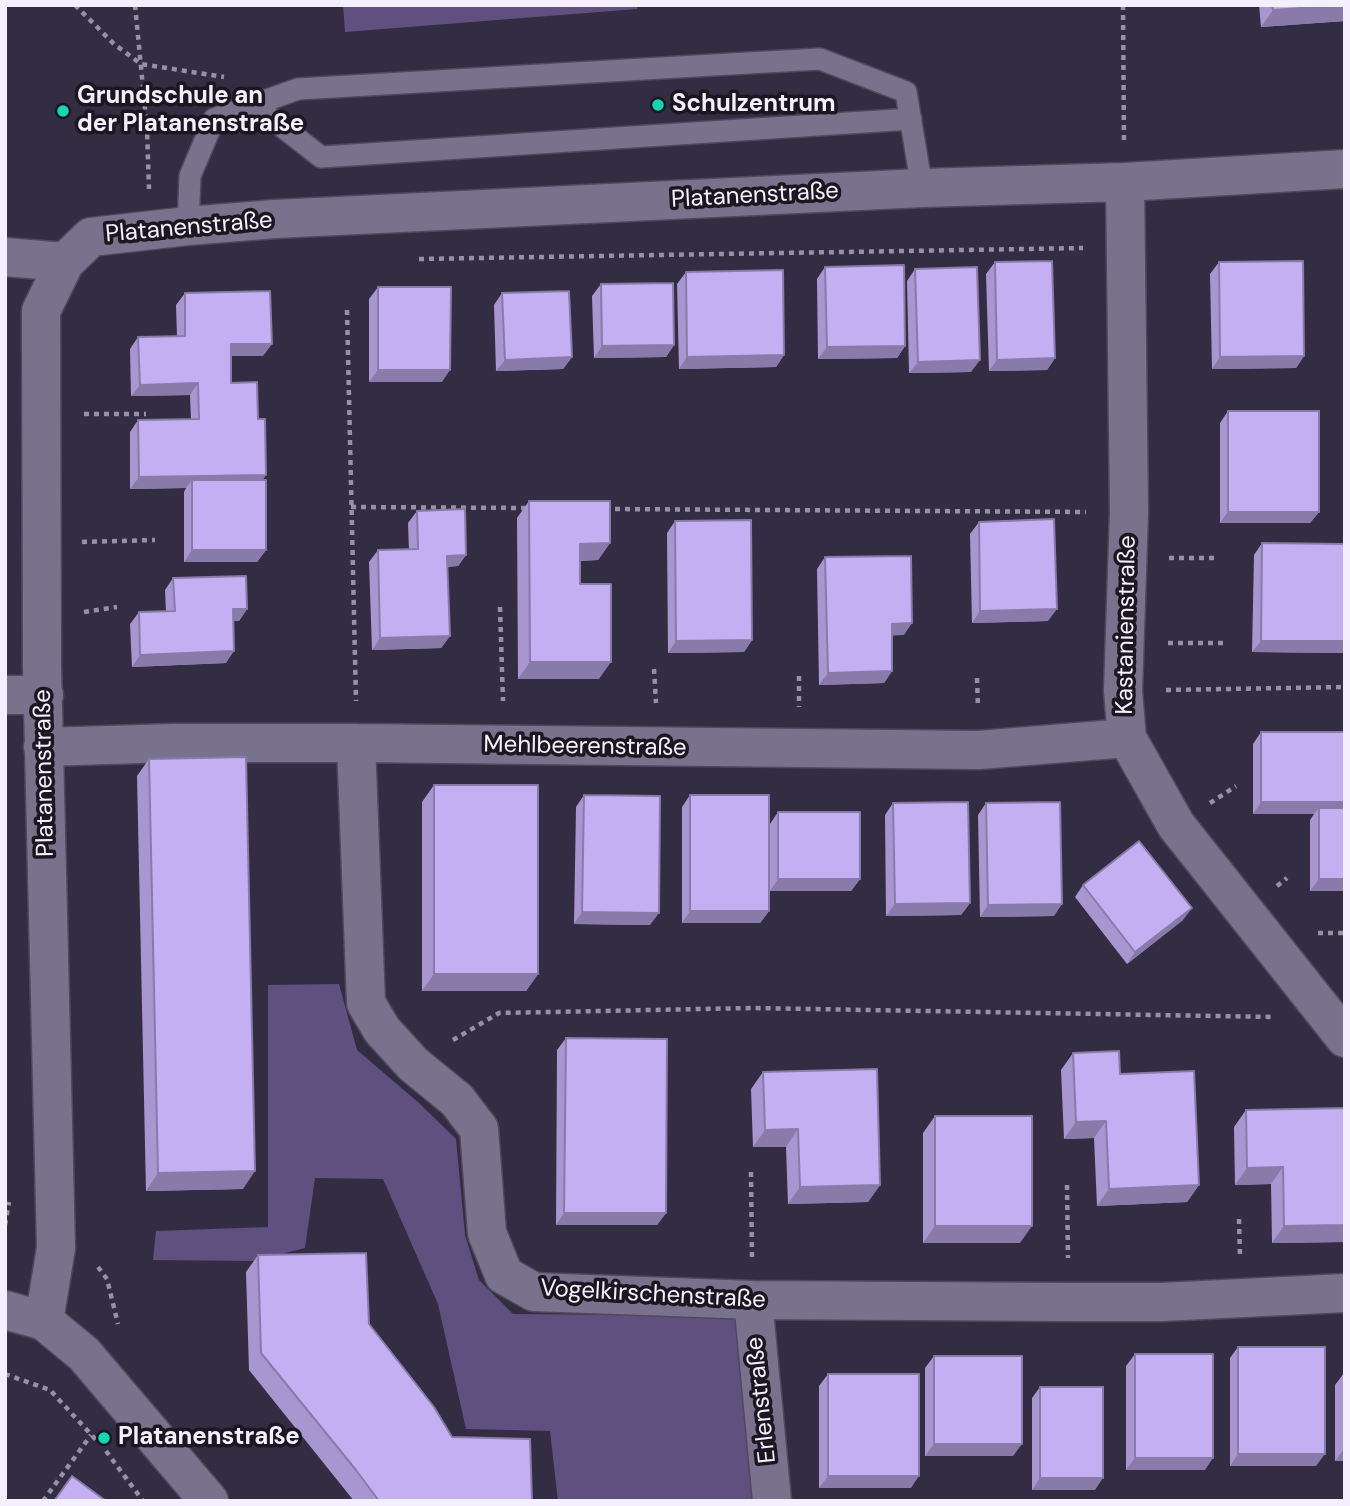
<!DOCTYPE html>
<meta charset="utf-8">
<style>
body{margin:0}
#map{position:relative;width:1350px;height:1506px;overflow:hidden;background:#332d43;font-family:"DM Sans",sans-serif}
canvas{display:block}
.frame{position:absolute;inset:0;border:7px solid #f3effe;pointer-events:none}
</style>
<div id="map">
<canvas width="1350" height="1506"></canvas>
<div class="frame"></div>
</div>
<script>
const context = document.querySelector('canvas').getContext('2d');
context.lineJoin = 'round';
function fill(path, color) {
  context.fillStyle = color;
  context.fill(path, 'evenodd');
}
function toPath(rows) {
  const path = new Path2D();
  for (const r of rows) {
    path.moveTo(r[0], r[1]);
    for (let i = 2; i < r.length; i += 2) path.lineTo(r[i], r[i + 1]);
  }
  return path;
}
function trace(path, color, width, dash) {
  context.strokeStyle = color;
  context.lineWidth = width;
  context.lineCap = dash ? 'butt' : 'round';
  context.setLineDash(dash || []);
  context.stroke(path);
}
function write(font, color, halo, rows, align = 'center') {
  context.font = font + ' "DM Sans",sans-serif';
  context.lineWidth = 7;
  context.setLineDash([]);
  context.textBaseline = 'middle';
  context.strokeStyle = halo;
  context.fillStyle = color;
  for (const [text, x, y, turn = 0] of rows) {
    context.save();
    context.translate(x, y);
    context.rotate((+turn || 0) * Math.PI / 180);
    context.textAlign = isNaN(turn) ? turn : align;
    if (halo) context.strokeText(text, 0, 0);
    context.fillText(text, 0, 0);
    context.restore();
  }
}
fill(toPath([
 [343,5,637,5,637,9,345,32],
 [339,984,357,1050,419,1103,456,1139,465,1235,479,1280,513,1314,740,1316,760,1501,558,1501,550,1431,466,1429,438,1304,383,1179,315,1178,305,1248,253,1261,153,1260,156,1231,268,1227,268,985]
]), '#5f507f');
const lane = toPath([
 [231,119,271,118,321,157,911,119],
 [188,226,190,176,214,119,298,89,748,63,820,59,906,92,922,188]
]);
const street = toPath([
 [1125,182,1129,512,1123,691,1127,738,1176,825,1345,1038],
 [5,257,65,262],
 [5,695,44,695],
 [356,743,366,1003,382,1030,413,1064,457,1100,479,1129,487,1233,504,1275,534,1292,753,1300,1069,1302,1162,1302,1345,1293],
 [43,747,173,743,356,743,979,750,1127,738],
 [753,1300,772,1501],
 [5,1310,44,1321,84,1354,209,1501],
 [44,1321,56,1248,42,666,41,311,65,262,91,237,188,226,275,219,922,188,1125,182,1345,169]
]);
trace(lane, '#4f495c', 24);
trace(street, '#4f495c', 41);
trace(toPath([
 [75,5,114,44,141,64,224,77],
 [135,5,147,129,149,189],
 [1123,5,1124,141],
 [419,259,1083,248],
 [347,310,356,701],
 [84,414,146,414],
 [351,507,530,508],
 [605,509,1086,512],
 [82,542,155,540],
 [1169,558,1217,558],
 [500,607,503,701],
 [84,612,117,607],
 [1168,643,1227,643],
 [654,669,656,703],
 [799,676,799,707],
 [977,678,978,708],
 [1166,690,1345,687],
 [1210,803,1236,786],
 [1277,886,1287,878],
 [1318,933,1345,933],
 [453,1040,499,1013,752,1008,1273,1017],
 [751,1172,752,1259],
 [1067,1185,1068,1258],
 [1239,1219,1240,1256],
 [5,1225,9,1202],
 [98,1267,107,1279,118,1324],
 [5,1374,50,1390,98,1442],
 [106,1451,143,1501],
 [43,1501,91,1435]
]), '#9691a3', 4.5, [5, 5]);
trace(lane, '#79728c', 21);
trace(street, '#79728c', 38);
fill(toPath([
 [1259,5,1345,5,1345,21,1261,27],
 [995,262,1055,358,1047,370,989,371,986,274],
 [1219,262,1304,356,1296,368,1212,369,1210,274],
 [825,267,905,346,897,358,818,359,817,279],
 [915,269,971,372,909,373,907,281],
 [686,272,784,355,776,367,679,369,677,284],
 [601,284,674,345,666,357,594,358,592,296],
 [378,287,442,382,369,382,369,299],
 [185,293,263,356,231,356,231,383,258,419,266,475,262,480,266,550,257,562,184,562,184,492,186,488,130,489,130,432,138,420,191,420,190,395,131,396,130,349,138,337,177,337,176,305],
 [502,293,572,357,563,369,496,371,494,305],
 [1228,411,1319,512,1310,523,1220,523,1220,423],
 [529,501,610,543,598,560,580,561,580,584,599,679,518,679,517,518],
 [417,511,466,555,458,566,447,567,450,636,441,648,372,650,369,562,378,550,409,550,408,523],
 [675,521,752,640,744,652,668,653,667,533],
 [979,522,1048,621,972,623,970,534],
 [1262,543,1345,544,1345,653,1252,652,1254,555],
 [825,557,904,635,892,635,892,671,884,683,819,685,817,569],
 [173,578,247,609,239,621,233,621,226,663,132,667,130,624,139,612,166,612,165,590],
 [1261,732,1345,732,1345,891,1310,891,1310,820,1314,814,1253,814,1253,744],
 [149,759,243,1189,146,1191,137,776],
 [434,785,538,974,526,991,422,991,422,802],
 [584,795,650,925,574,924,576,807],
 [690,795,769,911,760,923,682,923,682,807],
 [893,803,970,903,961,915,886,916,885,815],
 [986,803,1054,916,980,917,978,815],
 [778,812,860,879,851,891,770,891,770,824],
 [1083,885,1183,920,1127,964,1075,897],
 [566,1038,666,1213,657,1225,556,1225,557,1050],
 [1073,1053,1120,1074,1199,1185,1187,1202,1097,1206,1094,1138,1064,1139,1061,1070],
 [763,1072,880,1185,868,1202,788,1204,786,1147,753,1147,751,1089],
 [1345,1108,1345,1242,1272,1243,1271,1184,1235,1185,1234,1127,1246,1110],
 [935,1116,1020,1243,923,1243,923,1133],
 [258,1255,369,1324,452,1437,532,1501,354,1501,249,1370,246,1272],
 [1238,1347,1316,1466,1230,1466,1230,1358],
 [1135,1354,1205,1470,1126,1470,1126,1366],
 [934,1356,1013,1456,925,1456,925,1368],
 [1344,1373,1345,1461,1335,1461,1335,1385],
 [828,1374,911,1488,819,1488,819,1386],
 [1040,1387,1095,1490,1032,1490,1032,1398]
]), '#a896d0');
fill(toPath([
 [1345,5,1345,21,1261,27,1273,10],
 [231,344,272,344,263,356,223,356],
 [674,345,666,357,594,358,602,346],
 [905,346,897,358,818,359,827,347],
 [784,355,776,367,679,369,687,357],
 [1304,356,1296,368,1212,369,1220,357],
 [572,357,563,369,496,371,505,360],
 [1055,358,1047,370,989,371,997,360],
 [980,360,971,372,909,373,918,362],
 [378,370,450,370,442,382,369,382],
 [198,383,190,395,131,396,140,385],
 [266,475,258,487,192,480,186,488,130,489,139,477],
 [1228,512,1319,512,1310,523,1220,523],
 [610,543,598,560,568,561,580,544],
 [192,550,266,550,257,562,184,562],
 [466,555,458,566,438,567,447,556],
 [233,609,247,609,239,621,224,621],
 [1057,609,1048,621,972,623,980,611],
 [912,623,904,635,883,636,892,624],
 [450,636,441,648,372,650,380,638],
 [752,640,744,652,668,653,676,641],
 [1261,641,1345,641,1345,653,1252,652],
 [234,651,226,663,132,667,140,655],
 [530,662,611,662,599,679,518,679],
 [892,671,884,683,819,685,828,673],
 [1261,802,1345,802,1345,814,1319,808,1314,814,1253,814],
 [778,879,860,879,851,891,770,891],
 [1319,879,1345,879,1345,891,1310,891],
 [970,903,961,915,886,916,895,904],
 [1062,904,1054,916,980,917,988,905],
 [1192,908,1183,920,1127,964,1135,952],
 [690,911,769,911,760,923,682,923],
 [582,912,659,913,650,925,574,924],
 [434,974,538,974,526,991,422,991],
 [1106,1121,1094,1138,1064,1139,1076,1122],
 [798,1129,786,1147,753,1147,765,1130],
 [1283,1167,1271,1184,1235,1185,1247,1168],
 [255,1171,243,1189,146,1191,158,1173],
 [880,1185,868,1202,788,1204,800,1187],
 [1199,1185,1187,1202,1097,1206,1109,1189],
 [564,1213,666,1213,657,1225,556,1225],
 [1345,1225,1345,1242,1272,1243,1284,1226],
 [935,1226,1032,1226,1020,1243,923,1243],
 [934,1444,1022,1444,1013,1456,925,1456],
 [1344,1449,1345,1449,1345,1461,1335,1461],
 [1238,1454,1325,1454,1316,1466,1230,1466],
 [1135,1458,1213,1458,1205,1470,1126,1470],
 [828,1476,919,1476,911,1488,819,1488],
 [1040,1478,1103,1478,1095,1490,1032,1490]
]), '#887aa9');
const building = toPath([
 [1272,5,1342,5,1273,10,1272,5],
 [1052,261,1055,358,997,360,995,262,1052,261],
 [1303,261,1304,356,1220,357,1219,262,1303,261],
 [904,265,905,346,827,347,825,267,904,265],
 [977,267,980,360,918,362,915,269,977,267],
 [783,270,784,355,687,357,686,272,783,270],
 [673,283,674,345,602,346,601,284,673,283],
 [378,287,451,287,450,370,378,370,378,287],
 [270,291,272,344,231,344,231,383,257,382,258,419,265,419,266,475,139,477,138,420,199,419,198,383,140,385,138,337,185,336,185,293,270,291],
 [569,291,572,357,505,360,502,293,569,291],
 [1228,411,1319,411,1319,512,1228,512,1228,411],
 [192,480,266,480,266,550,192,550,192,480],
 [529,501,610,501,610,543,580,544,580,584,611,584,611,662,530,662,529,501],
 [465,509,466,555,447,556,450,636,380,638,378,550,418,549,417,511,465,509],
 [1054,519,1057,609,980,611,979,522,1054,519],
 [751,520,752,640,676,641,675,521,751,520],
 [1262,543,1345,544,1345,641,1261,641,1262,543],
 [911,556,912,623,892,624,892,671,828,673,825,557,911,556],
 [246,576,247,609,233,609,234,651,140,655,139,612,175,611,173,578,246,576],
 [1261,732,1345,732,1345,802,1261,802,1261,732],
 [246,757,255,1171,158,1173,149,759,246,757],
 [434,785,538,785,538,974,434,974,434,785],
 [584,795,660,796,659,913,582,912,584,795],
 [690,795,769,795,769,911,690,911,690,795],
 [968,802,970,903,895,904,893,803,968,802],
 [1060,802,1062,904,988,905,986,803,1060,802],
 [1319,808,1345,808,1345,879,1319,879,1319,808],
 [778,812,860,812,860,879,778,879,778,812],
 [1139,841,1192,908,1135,952,1083,885,1139,841],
 [566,1038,667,1039,666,1213,564,1213,566,1038],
 [1119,1051,1120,1074,1194,1071,1199,1185,1109,1189,1106,1121,1076,1122,1073,1053,1119,1051],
 [877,1069,880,1185,800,1187,798,1129,765,1130,763,1072,877,1069],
 [1345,1108,1345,1225,1284,1226,1283,1167,1247,1168,1246,1110,1345,1108],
 [935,1116,1032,1116,1032,1226,935,1226,935,1116],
 [366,1253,369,1324,434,1407,452,1437,530,1439,532,1501,379,1501,356,1470,261,1353,258,1255,366,1253],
 [1238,1347,1325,1347,1325,1454,1238,1454,1238,1347],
 [1135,1354,1213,1354,1213,1458,1135,1458,1135,1354],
 [934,1356,1022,1356,1022,1444,934,1444,934,1356],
 [1344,1373,1345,1373,1345,1449,1344,1449,1344,1373],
 [828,1374,919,1374,919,1476,828,1476,828,1374],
 [1040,1387,1103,1387,1103,1478,1040,1478,1040,1387],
 [72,1476,106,1501,54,1501,72,1476]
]);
fill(building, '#c3aff2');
trace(building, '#887aa9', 2);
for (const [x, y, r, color] of [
 [658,105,7,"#16d5b3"],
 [63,111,7,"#16d5b3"],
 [104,1438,7,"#16d5b3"]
]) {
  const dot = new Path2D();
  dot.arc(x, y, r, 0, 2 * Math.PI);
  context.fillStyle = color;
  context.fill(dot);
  trace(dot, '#1a1721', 2.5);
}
write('bold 24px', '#f3effe', '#1a1721', [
 ["Grundschule an",77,97],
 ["der Platanenstraße",77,125],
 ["Schulzentrum",672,105],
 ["Platanenstraße",118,1438]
], 'left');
write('24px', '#f3effe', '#1a1721', [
 ["Platanenstraße",755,196,-3],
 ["Platanenstraße",189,228,-5],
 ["Kastanienstraße",1127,625,-89],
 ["Mehlbeerenstraße",585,747,1],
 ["Platanenstraße",45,773,-91],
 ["Vogelkirschenstraße",653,1295,3],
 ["Erlenstraße",762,1400,-96]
]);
</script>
